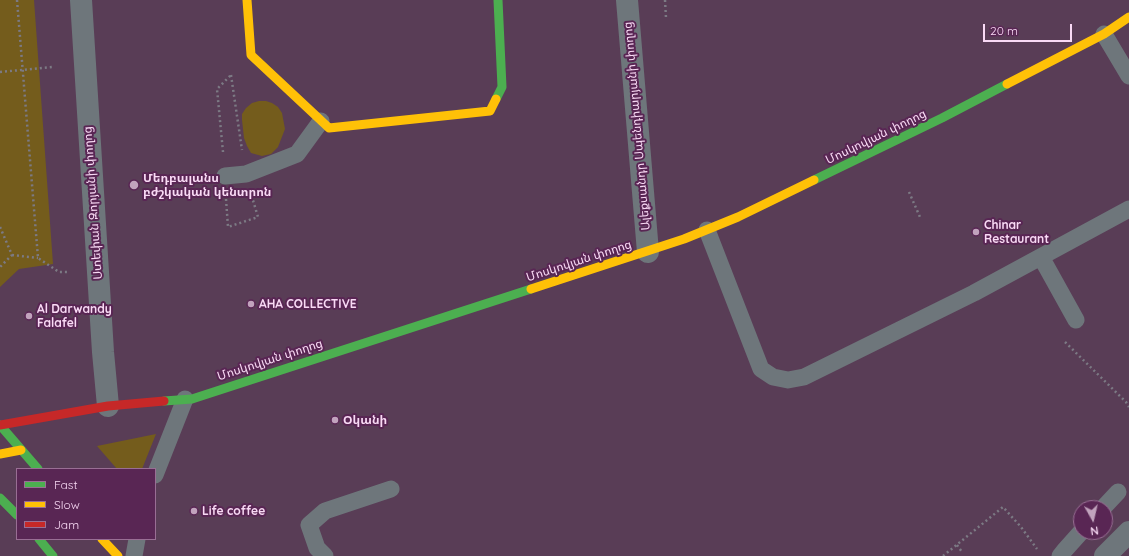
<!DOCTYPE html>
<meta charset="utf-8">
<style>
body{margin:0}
#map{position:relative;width:1129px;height:556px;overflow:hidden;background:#593d56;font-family:Quicksand,sans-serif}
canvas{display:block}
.legend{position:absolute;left:16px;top:468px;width:140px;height:72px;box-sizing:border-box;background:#592654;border:1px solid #996e94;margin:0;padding:5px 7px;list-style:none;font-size:12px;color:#f9daf5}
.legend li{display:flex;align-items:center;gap:8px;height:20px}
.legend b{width:20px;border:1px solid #996e94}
.north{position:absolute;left:1073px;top:500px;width:40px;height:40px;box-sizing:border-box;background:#592654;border:1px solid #996e94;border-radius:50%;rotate:172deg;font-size:11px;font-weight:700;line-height:16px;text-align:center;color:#f9daf5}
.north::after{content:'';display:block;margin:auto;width:14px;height:18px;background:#c1a3bd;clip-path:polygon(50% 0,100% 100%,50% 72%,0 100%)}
.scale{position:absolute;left:983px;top:24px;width:89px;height:18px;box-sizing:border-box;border:2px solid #f9daf5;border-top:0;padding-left:5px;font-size:12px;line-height:14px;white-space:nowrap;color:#f9daf5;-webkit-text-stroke:3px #592654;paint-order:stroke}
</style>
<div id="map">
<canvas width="1129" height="556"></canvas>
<ul class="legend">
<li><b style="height:5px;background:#4caf50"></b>Fast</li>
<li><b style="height:5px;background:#ffc107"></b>Slow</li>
<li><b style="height:5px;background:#c62828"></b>Jam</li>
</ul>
<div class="north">N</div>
<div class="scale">20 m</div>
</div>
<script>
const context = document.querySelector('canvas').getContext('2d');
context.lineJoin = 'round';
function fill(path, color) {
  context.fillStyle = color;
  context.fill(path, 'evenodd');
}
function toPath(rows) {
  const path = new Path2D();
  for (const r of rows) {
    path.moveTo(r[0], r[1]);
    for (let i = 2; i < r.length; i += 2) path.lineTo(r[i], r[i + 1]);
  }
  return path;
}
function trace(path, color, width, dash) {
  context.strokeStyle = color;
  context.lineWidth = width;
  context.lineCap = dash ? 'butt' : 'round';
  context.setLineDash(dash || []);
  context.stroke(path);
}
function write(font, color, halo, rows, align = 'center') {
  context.font = font + ' Quicksand,"Noto Sans Armenian",sans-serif';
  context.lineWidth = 4;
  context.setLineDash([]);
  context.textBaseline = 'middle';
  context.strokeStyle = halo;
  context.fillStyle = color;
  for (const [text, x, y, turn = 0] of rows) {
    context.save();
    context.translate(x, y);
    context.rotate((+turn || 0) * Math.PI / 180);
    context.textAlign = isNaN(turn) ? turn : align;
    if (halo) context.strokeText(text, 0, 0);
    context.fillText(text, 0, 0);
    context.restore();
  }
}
fill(toPath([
 [0,0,34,0,53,264,19,269,0,287],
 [259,101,266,101,272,103,278,107,282,113,285,129,278,147,271,154,262,156,251,153,247,146,244,138,242,120,242,114,246,108,252,103],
 [156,434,142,469,117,469,97,446]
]), '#745c1c');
trace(toPath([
 [17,0,38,258,59,272,69,272],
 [665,0,666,18],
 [0,72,53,67],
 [231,75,242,150],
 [223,152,217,89,232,74],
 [909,192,920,217],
 [226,199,228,227,258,217,252,197],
 [0,227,12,255,0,267],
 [12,255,38,258],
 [1065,342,1126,402,1129,407],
 [957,545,962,552],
 [943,556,1003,507,1021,527,1037,549]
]), '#7c7a84', 2.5, [2, 3]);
trace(toPath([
 [1104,34,1129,76],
 [225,176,246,174,297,154,321,121],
 [707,230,761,369,773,377,788,380,804,377,974,293,1129,209],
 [1041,257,1076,320],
 [155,475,185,399],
 [1103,508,1118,492],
 [134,556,137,539],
 [325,556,317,548,309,525,325,511,391,489],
 [1060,556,1064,551,1081,532]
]), '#6e767b', 17);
trace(toPath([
 [81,0,103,352,108,406],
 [627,0,648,252],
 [1105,556,1129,532]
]), '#6e767b', 22);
trace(toPath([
 [496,99,502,87,498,0],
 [814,180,942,118,1007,84],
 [164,401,192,399,531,289],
 [0,425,38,469],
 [0,498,17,515],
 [39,539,53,556]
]), '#4caf50', 9);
trace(toPath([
 [247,0,251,55,329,128,490,111,496,99],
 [1007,84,1104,34,1129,17],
 [531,289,684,239,738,217,814,180],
 [0,454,21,450],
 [102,539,118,556]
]), '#ffc107', 9);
trace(toPath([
 [0,425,108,406,164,401]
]), '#c62828', 9);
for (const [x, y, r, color] of [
 [134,185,5,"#c1a3bd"],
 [976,232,4,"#c1a3bd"],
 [251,304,4,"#c1a3bd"],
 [29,316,4,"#c1a3bd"],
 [335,420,4,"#c1a3bd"],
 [194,511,4,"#c1a3bd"]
]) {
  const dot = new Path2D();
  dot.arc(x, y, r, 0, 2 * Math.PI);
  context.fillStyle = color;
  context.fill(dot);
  trace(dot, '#592654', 1.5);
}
write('12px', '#f9daf5', '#592654', [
 ["Ալեքսանդր Սպենդիարյանի փողոց",637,126,-95],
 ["Մոսկովյան փողոց",876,137,-26],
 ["Ստեփան Զորյանի փողոց",93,203,-94],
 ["Մոսկովյան փողոց",579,261,-18],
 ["Մոսկովյան փողոց",270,360,-18]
]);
write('bold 12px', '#f9daf5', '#592654', [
 ["Մեդբալանս",143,178],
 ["բժշկական կենտրոն",143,192],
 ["Chinar",984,225],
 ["Restaurant",984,239],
 ["AHA COLLECTIVE",259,304],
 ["Al Darwandy",37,309],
 ["Falafel",37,323],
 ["Օկանի",343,420],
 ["Life coffee",202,511]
], 'left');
</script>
